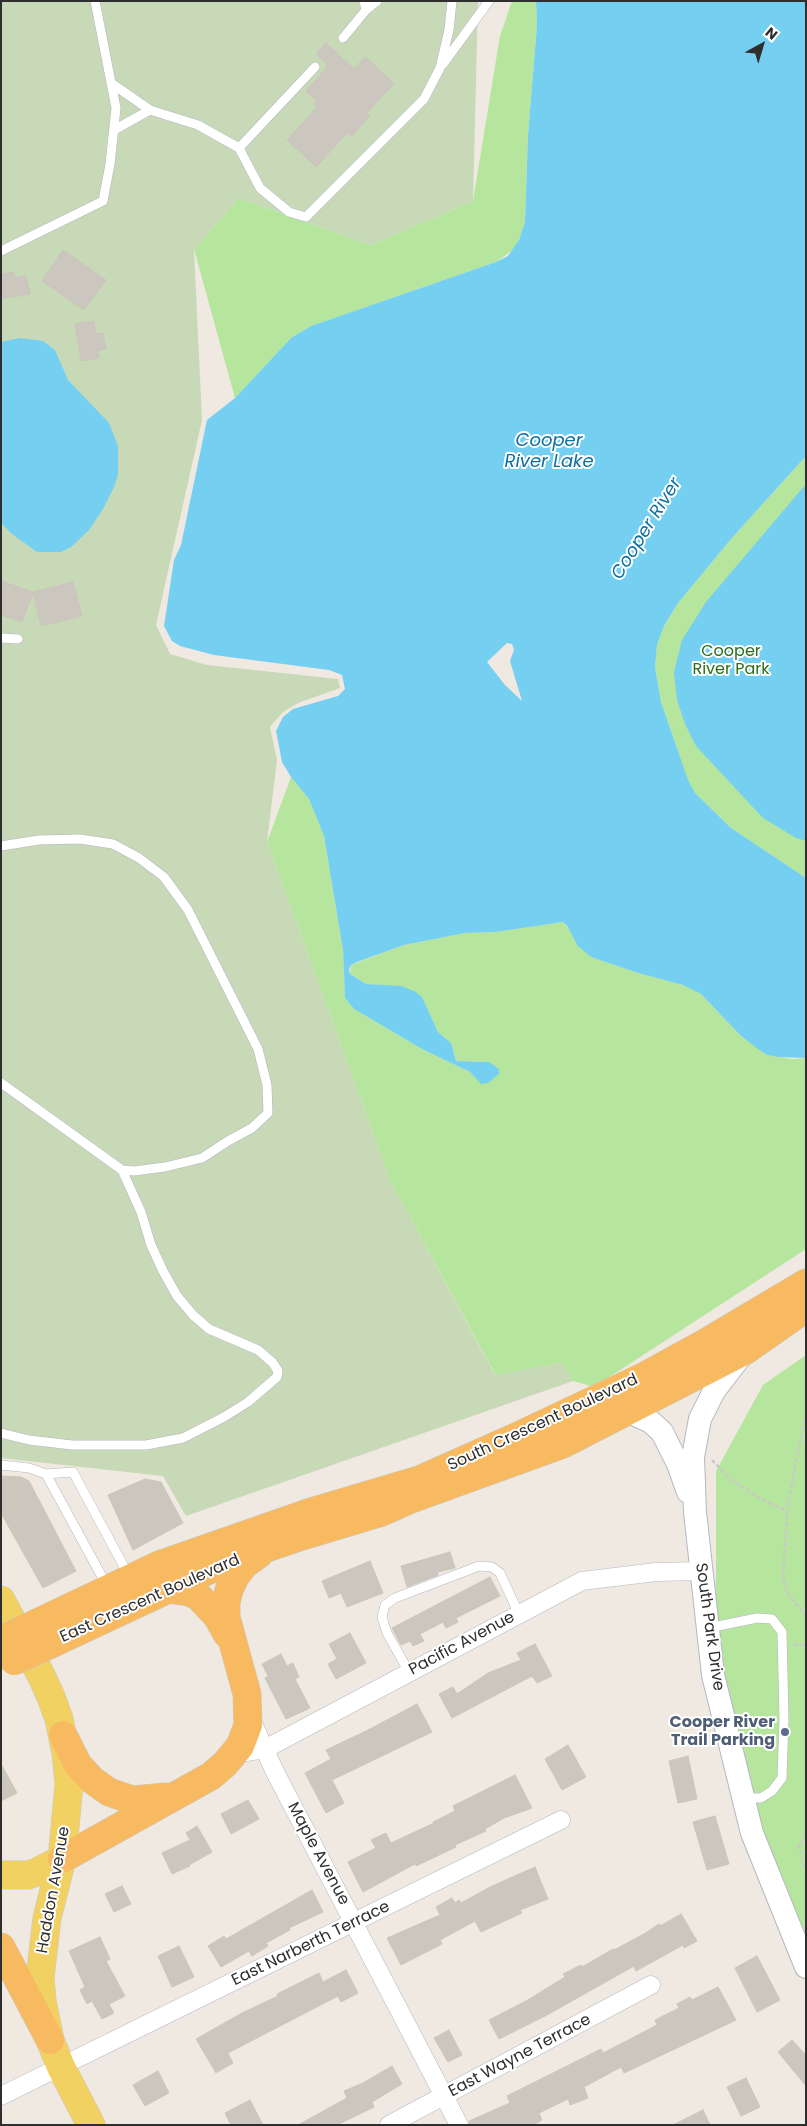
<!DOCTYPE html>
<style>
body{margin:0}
#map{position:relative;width:807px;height:2126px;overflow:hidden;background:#efe9e1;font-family:Poppins,sans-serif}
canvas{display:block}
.frame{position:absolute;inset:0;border:2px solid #2e2e2e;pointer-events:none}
.north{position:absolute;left:737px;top:20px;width:50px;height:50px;-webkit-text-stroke:4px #fff;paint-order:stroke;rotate:39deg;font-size:14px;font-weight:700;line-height:20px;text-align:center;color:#2e2e2e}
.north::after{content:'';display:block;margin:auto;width:18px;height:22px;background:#2e2e2e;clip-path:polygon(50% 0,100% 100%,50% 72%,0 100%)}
</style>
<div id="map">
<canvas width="807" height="2126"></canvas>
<div class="frame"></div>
<div class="north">N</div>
</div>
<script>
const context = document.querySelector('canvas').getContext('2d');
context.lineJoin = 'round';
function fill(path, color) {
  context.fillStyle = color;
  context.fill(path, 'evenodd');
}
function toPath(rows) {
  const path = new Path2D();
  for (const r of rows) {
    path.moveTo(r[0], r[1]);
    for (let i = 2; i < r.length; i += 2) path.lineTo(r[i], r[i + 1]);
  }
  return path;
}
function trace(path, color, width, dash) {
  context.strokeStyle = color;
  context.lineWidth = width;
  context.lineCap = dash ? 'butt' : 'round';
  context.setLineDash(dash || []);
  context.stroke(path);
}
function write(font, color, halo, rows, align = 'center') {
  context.font = font + ' Poppins,sans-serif';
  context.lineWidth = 4;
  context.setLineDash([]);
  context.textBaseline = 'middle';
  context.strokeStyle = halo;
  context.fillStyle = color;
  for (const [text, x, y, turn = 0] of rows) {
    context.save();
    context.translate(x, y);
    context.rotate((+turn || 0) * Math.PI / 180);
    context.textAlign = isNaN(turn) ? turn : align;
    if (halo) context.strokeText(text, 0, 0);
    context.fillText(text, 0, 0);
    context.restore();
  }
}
fill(toPath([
 [512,1,536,1,537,25,528,135,525,222,519,240,513,250,496,262,311,326,291,338,235,398,194,249,239,198,371,245,473,201,500,36],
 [806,456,806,878,731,828,695,793,688,781,661,702,655,667,657,645,664,626,678,603,731,539],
 [291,777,309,799,324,836,343,950,345,998,354,1009,422,1049,470,1072,481,1083,489,1062,456,1061,451,1043,438,1032,422,997,380,985,366,984,350,974,351,965,404,945,465,933,496,932,563,922,591,957,638,973,683,985,701,994,740,1035,767,1055,792,1059,806,1058,806,1249,594,1387,573,1381,561,1363,496,1376,390,1180,267,842],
 [806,1355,806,1967,801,1960,711,1657,716,1581,716,1471,763,1385]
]), '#b6e59e');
fill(toPath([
 [1,1,478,1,473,201,371,245,239,198,194,249,202,420,156,625,170,654,207,665,338,679,340,688,298,703,283,712,270,727,277,760,267,842,390,1180,495,1375,562,1363,573,1381,186,1516,163,1476,1,1458]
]), '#c8d9b8');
fill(toPath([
 [536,1,806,1,806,456,731,539,678,603,664,626,657,645,655,667,661,702,688,780,695,793,731,828,806,878,806,1058,778,1057,767,1055,758,1049,740,1035,701,994,683,985,638,973,591,957,578,946,567,926,563,922,496,932,465,933,404,945,357,962,351,965,349,969,350,974,366,984,401,986,414,991,422,997,438,1032,451,1043,456,1061,489,1062,499,1069,499,1074,488,1083,481,1084,470,1072,422,1049,354,1009,345,998,343,950,324,836,309,799,291,777,282,762,276,731,283,717,293,709,338,696,345,689,342,675,329,670,214,655,180,646,172,641,164,626,174,560,181,545,207,420,235,398,291,338,311,326,496,262,508,256,519,240,525,222,528,135,537,25],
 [507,643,512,644,514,650,510,661,522,701,505,685,487,662],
 [20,338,43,341,55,350,68,380,109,423,118,446,118,475,114,487,103,509,89,530,71,547,61,552,37,552,12,534,1,523,1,342],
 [806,484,806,840,803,840,796,838,763,818,696,746,685,724,677,700,674,672,682,640,706,602]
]), '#75cff0');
const building = toPath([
 [326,43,354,69,365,57,394,83,367,113,370,116,351,137,347,133,316,167,287,140,318,106,313,104,317,101,306,91,328,66,316,54,326,43],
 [63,250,106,280,84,310,42,281,63,250],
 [14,272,15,278,26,276,30,294,1,299,1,274,14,272],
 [94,321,96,334,103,333,106,349,98,350,99,358,81,361,75,324,94,321],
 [1,581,33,592,22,622,1,615,1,581],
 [73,582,82,616,41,626,33,592,73,582],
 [1,1476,21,1477,29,1481,76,1571,43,1588,1,1513,1,1476],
 [145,1479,161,1482,183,1523,133,1550,108,1495,145,1479],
 [450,1552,455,1568,438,1572,438,1575,407,1587,401,1566,450,1552],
 [370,1561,383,1593,347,1607,341,1593,329,1598,322,1581,370,1561],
 [490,1577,500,1596,456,1618,458,1622,446,1628,443,1622,420,1634,424,1641,413,1646,410,1641,401,1645,392,1628,490,1577],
 [350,1633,366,1663,336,1679,328,1664,337,1659,329,1644,350,1633],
 [535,1644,552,1676,537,1683,532,1676,452,1718,439,1694,453,1687,457,1694,488,1673,521,1660,517,1653,535,1644],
 [281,1654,287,1666,293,1663,299,1677,295,1679,310,1708,286,1719,265,1678,268,1676,262,1664,281,1654],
 [417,1704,432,1732,332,1780,344,1803,326,1813,305,1773,331,1759,326,1750,368,1730,417,1704],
 [568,1745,586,1777,562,1790,545,1759,568,1745],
 [688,1756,697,1799,678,1803,669,1761,688,1756],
 [1,1764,17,1793,1,1801,1,1764],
 [515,1775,532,1808,504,1818,485,1829,486,1831,455,1845,456,1847,416,1866,415,1864,363,1892,348,1862,376,1848,371,1840,386,1833,391,1843,434,1823,433,1822,455,1811,453,1806,515,1775],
 [248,1800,259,1819,231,1834,221,1814,248,1800],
 [715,1816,729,1864,707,1870,693,1822,715,1816],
 [197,1826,212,1852,189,1865,190,1866,172,1874,162,1853,190,1840,186,1833,197,1826],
 [535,1867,548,1899,520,1910,522,1913,481,1932,475,1921,440,1940,442,1944,401,1965,387,1938,440,1915,436,1907,452,1898,455,1903,459,1900,461,1903,490,1887,535,1867],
 [122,1886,131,1904,114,1912,105,1894,122,1886],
 [312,1890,323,1912,289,1928,290,1930,266,1943,268,1946,252,1956,249,1951,221,1967,208,1946,224,1936,226,1939,312,1890],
 [681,1914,697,1941,684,1948,683,1945,636,1971,634,1966,547,2015,499,2039,489,2020,526,2001,565,1977,563,1974,581,1965,582,1967,613,1949,614,1950,644,1934,659,1924,660,1926,681,1914],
 [100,1937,110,1959,106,1961,125,1996,109,2004,114,2013,102,2019,92,2001,87,2004,80,1990,85,1987,69,1951,100,1937],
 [179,1946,194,1977,172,1987,158,1956,179,1946],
 [757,1956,780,2000,757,2012,735,1968,757,1956],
 [346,1970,358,1993,341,2002,338,1996,228,2053,233,2063,216,2073,196,2039,242,2013,278,1996,277,1994,319,1973,323,1982,346,1970],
 [718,1987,736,2020,624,2073,621,2067,584,2087,588,2098,570,2105,568,2099,539,2113,542,2120,533,2125,470,2125,469,2121,510,2103,507,2096,601,2049,603,2053,634,2037,657,2025,655,2020,679,2008,677,2004,690,1997,692,2000,718,1987],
 [449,2030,462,2055,448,2062,434,2038,449,2030],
 [792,2040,806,2055,806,2086,778,2052,792,2040],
 [392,2066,402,2084,372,2102,374,2107,337,2125,298,2125,347,2098,344,2091,363,2083,392,2066],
 [158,2071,169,2093,145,2106,133,2085,158,2071],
 [746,2078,760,2107,741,2116,727,2087,746,2078],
 [250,2100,263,2125,231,2125,225,2113,250,2100],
 [703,2110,710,2125,673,2125,703,2110]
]);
fill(building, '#cbc7bf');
trace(building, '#cbc5ba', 1);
const service = toPath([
 [366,10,377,1],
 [343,38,366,10,364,1],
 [443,64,489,1],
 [111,83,150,110,114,130],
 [150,110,198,125,239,148,315,67],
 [239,148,260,188,289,212,306,217,424,99,440,68,449,30,452,1],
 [1,251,103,201,110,164,116,108,95,1],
 [1,638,18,639],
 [1,846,39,840,80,839,113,844,139,858,164,877,188,910,258,1049,267,1085,268,1113,252,1128,228,1141,202,1158,165,1167,134,1171,122,1170,1,1083],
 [1,1433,29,1440,72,1445,146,1445,183,1438,224,1417,248,1402,277,1377,278,1371,273,1363,258,1350,209,1329,193,1315,177,1296,163,1271,151,1245,141,1212,122,1170],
 [1,1465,29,1468,46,1474],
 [107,1586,46,1474,73,1472,129,1576],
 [708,1628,757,1618,772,1619,782,1632,784,1720,782,1778,772,1791,761,1798,743,1798],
 [409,1672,387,1633,382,1617,385,1605,395,1598,479,1566,492,1567,500,1573,519,1614]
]);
const minor = toPath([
 [249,1715,275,1772,459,2125],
 [233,1754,265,1749,582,1581,656,1572,701,1571],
 [1,2096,561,1820],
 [389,2125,651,1985]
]);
const tertiary = toPath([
 [744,1352,714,1391,700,1419,693,1457,695,1512,713,1675,752,1833,806,1967],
 [627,1411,651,1422,662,1432,678,1464,688,1492]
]);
const primary = toPath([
 [1,1600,41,1675,51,1697,59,1719,66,1753,69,1784,62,1859,47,1918,40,1978,42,2001,50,2040,61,2067,91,2125],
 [1,1875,28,1875,37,1872,62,1859]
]);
const trunk = toPath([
 [167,1589,189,1592,198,1596,217,1616,227,1634],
 [39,1622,159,1565,308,1513,419,1480,518,1436,645,1376,705,1343,806,1283],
 [51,1644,226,1562,302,1536,382,1512,411,1499,563,1444,746,1350,806,1308],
 [63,1735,78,1765,92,1780,109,1792,132,1800,166,1797],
 [62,1859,211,1776,225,1764,240,1746,248,1725,247,1694,226,1617,226,1603,229,1590,235,1577,244,1565,259,1554],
 [1,1947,50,2040]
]);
trace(service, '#b4b7c1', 10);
trace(minor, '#b4b7c1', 19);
trace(tertiary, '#b4b7c1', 24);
trace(primary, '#c9c9c9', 29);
trace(trunk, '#c9c9c9', 29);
trace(toPath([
 [806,1414,788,1502,783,1578,787,1593,806,1616],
 [712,1460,731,1480,763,1500,787,1511],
 [794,1645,806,1645],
 [806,1833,799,1847,806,1870]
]), '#c9c9c9', 2.5, [4, 2.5]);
trace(service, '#fff', 9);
trace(minor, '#fff', 18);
trace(tertiary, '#fff', 22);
trace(primary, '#f2d163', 28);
trace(trunk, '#f8ba60', 28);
const trunkBridge = toPath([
 [1,1640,39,1622],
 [14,1661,51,1644]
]);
trace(trunkBridge, '#c9c9c9', 29, []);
trace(trunkBridge, '#f8ba60', 28);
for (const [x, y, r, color] of [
 [785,1732,5,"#5c6f8a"]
]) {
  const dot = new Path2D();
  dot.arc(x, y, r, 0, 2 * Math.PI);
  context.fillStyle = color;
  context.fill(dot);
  trace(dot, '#fff', 2);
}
write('16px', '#2c6e1b', '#fff', [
 ["Cooper",731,652],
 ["River Park",731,670]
]);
write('16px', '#2e2e2e', '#fff', [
 ["South Crescent Boulevard",543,1423,-25],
 ["East Crescent Boulevard",150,1599,-24],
 ["South Park Drive",709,1627,82],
 ["Pacific Avenue",462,1644,-28],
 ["Maple Avenue",318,1854,62],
 ["Haddon Avenue",54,1890,-80],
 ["East Narberth Terrace",311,1944,-26],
 ["East Wayne Terrace",520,2056,-28]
]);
write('bold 16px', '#4e5e75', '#fff', [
 ["Cooper River",775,1723],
 ["Trail Parking",775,1741]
], 'right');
write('italic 18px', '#0d6fa3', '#fff', [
 ["Cooper",549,441],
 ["River Lake",549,462],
 ["Cooper River",647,529,-58]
]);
</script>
